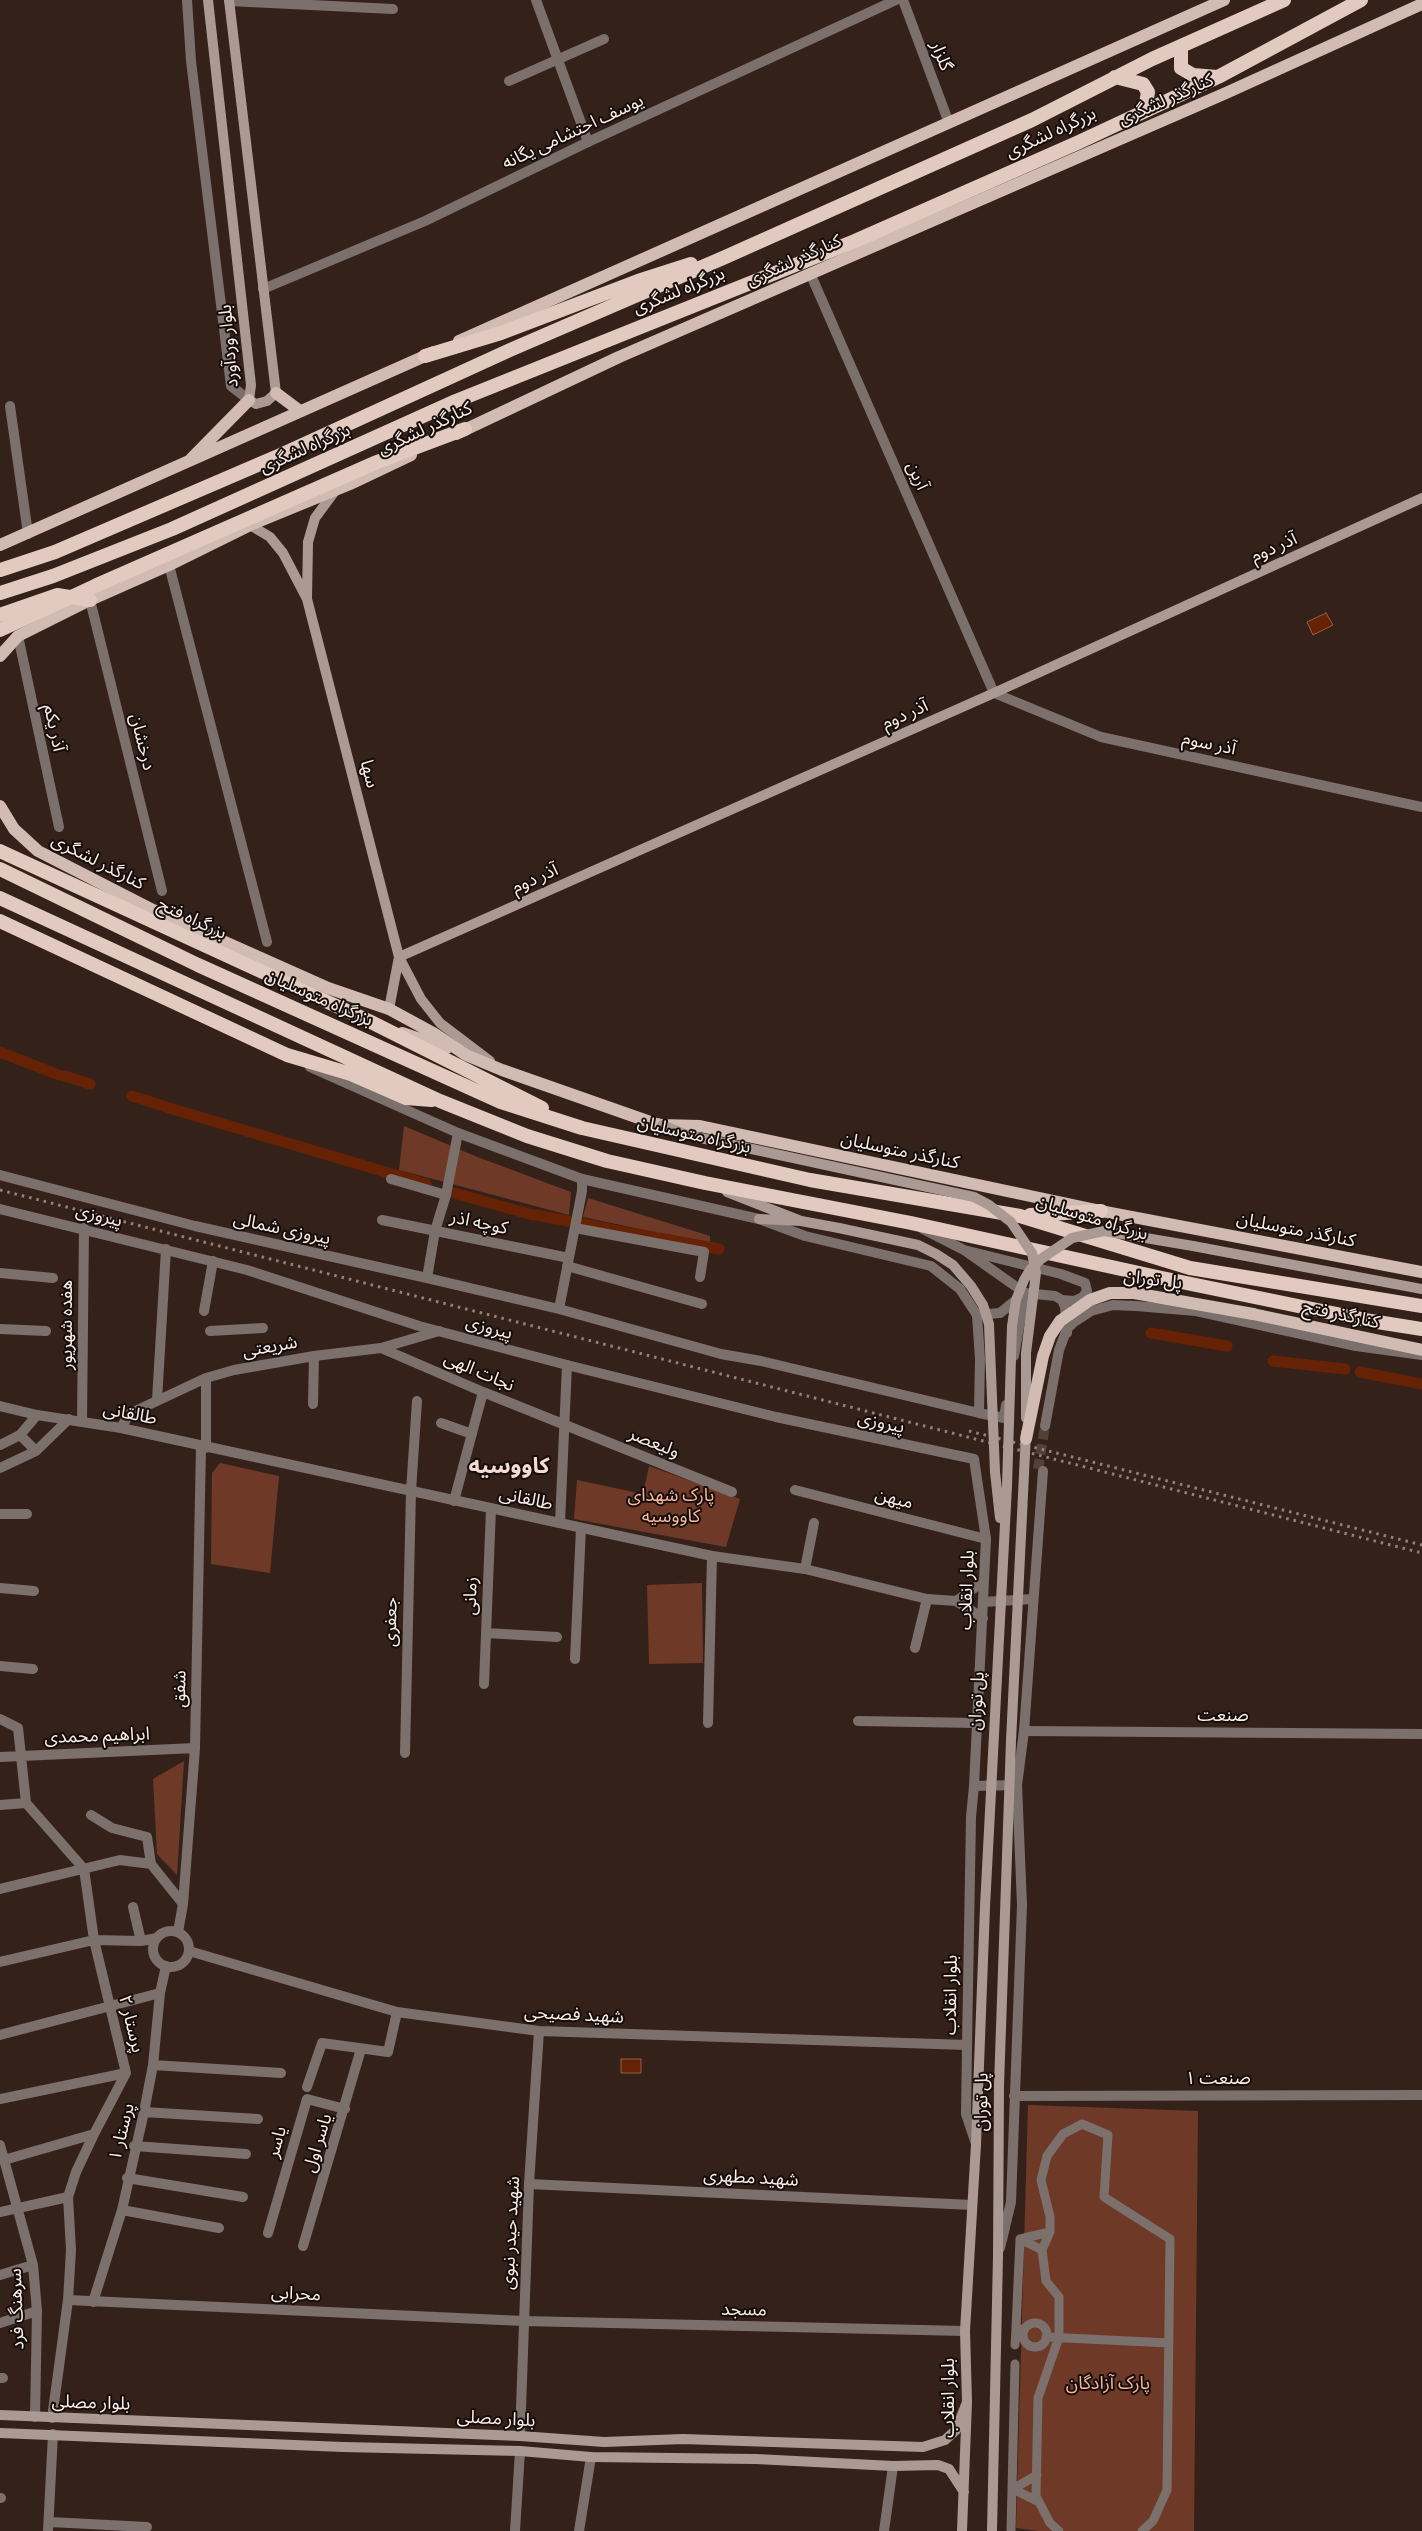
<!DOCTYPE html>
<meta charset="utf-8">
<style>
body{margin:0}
canvas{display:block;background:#34211a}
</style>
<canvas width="1422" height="2531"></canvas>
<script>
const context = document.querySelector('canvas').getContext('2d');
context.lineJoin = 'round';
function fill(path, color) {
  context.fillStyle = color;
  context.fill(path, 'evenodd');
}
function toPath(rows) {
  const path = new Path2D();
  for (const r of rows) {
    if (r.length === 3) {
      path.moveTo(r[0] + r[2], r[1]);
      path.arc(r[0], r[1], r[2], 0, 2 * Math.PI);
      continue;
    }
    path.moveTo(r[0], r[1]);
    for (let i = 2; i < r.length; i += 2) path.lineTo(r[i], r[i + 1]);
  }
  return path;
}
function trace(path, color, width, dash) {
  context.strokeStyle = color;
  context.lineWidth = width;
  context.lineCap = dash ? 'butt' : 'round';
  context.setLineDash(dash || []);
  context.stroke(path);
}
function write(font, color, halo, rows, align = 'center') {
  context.font = font + ' "PT Sans Narrow","Noto Sans Arabic",sans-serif';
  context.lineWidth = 4;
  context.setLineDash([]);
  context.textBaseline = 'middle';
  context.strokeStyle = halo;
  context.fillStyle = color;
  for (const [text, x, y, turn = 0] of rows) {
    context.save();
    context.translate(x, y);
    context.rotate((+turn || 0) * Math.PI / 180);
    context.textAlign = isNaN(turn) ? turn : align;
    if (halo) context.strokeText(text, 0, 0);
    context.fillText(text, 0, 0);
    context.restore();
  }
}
fill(toPath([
 [404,1126,475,1156,571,1192,569,1215,399,1170],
 [588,1198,710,1236,710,1244,583,1217],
 [220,1463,279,1476,270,1573,211,1564,212,1473],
 [649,1466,740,1499,726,1547,574,1519,577,1480,643,1494],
 [702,1583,703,1663,649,1664,647,1585],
 [184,1761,177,1875,157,1854,153,1779],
 [1028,2105,1198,2111,1194,2531,1038,2531,1016,2528]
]), '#6e3a27');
const water = toPath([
 [1326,613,1333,625,1313,635,1307,622,1326,613],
 [621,2059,641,2059,641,2073,621,2073,621,2059]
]);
fill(water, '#662204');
trace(water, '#935f49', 1);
trace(toPath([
 [0,1052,59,1075],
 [65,1076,90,1084],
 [132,1096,182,1112],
 [186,1113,426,1184],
 [454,1193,533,1215],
 [537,1215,568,1221],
 [579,1223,614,1230],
 [617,1231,653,1237],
 [659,1238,719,1249],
 [1151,1333,1227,1346],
 [1273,1361,1345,1369],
 [1360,1372,1422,1384]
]), '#662204', 11);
trace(toPath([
 [1038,1469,1045,1426]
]), '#524039', 10, [10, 5]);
trace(toPath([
 [1020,2239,1050,2232],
 [1042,2250,1046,2281,1059,2297,1059,2337,1038,2398,1036,2496,1050,2523,1059,2531],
 [1035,2335,12],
 [1016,2328,1020,2239,1042,2250,1050,2232,1050,2217,1041,2180,1047,2156,1063,2134,1082,2124,1108,2135,1104,2197,1170,2239,1167,2490,1153,2521,1142,2531],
 [1046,2337,1169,2343],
 [1015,2345,1016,2328,1021,2329],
 [1013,2489,1039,2502],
 [1013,2489,1037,2475],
 [1011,2531,1015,2364]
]), '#7b706c', 9);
trace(toPath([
 [536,0,588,142],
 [229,1,393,9],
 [509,81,604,39],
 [810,273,994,693],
 [10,406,28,534],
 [169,565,267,942],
 [90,600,162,891],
 [18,636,59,827],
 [0,1175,195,1226,427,1278,559,1309,721,1354,761,1361,979,1413,980,1359,977,1315],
 [391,1179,446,1195],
 [382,1220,569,1258],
 [575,1228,704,1252,700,1277],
 [567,1266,702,1304],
 [0,1273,53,1278],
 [427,1278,435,1231,446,1195,458,1133],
 [559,1309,582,1191,582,1179],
 [204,1311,213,1261],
 [0,1329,46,1331],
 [210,1331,263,1328],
 [381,1348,483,1392,732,1492],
 [1014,1356,1025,1293],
 [157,1400,166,1249],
 [313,1404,314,1356],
 [979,1413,1004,1418,1006,1405],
 [82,1422,84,1228],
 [441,1423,472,1434],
 [121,1428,129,1414,206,1378,234,1370,314,1356,381,1348,439,1331],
 [206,1448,206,1378],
 [795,1490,986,1539],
 [454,1501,483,1392],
 [0,1514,27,1514],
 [560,1523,567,1365],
 [805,1569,814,1523],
 [0,1588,34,1591],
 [486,1633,557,1637],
 [915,1648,927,1599],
 [575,1659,581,1528],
 [0,1666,33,1669],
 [484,1684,491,1509],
 [0,1719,18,1728,26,1803,84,1869,94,1940,126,2073,94,2134,76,2172,68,2197,71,2250,68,2300,52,2418],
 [858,1721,977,1723],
 [708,1723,712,1556],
 [1024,1731,1422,1734],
 [405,1753,411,1491,417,1401],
 [0,1757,195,1748],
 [0,1805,26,1803],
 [91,1815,112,1828,147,1837,151,1864],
 [0,1889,120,1860,151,1864,183,1904],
 [133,1907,141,1941],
 [171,1949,18],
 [178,1932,183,1904,195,1748,201,1446],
 [189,1951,397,2012,539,2031,967,2045],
 [0,1962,94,1940,141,1941,157,1938],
 [0,2035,160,1993],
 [153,2065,281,2073],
 [307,2087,322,2043,388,2052,397,2012],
 [0,2099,126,2073],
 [144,2112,258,2119],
 [0,2145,33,2265,37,2311,35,2417],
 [134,2146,246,2154],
 [4,2160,94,2134],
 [127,2178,243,2197],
 [529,2184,972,2205],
 [122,2210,219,2228],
 [0,2212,68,2197],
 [268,2233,307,2099,345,2109],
 [303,2246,361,2049],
 [0,2275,33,2265],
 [68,2300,523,2321,965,2331],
 [93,2302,122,2210,144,2112,153,2065,160,1993,166,1966],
 [0,2323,37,2311],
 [0,2378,3,2378],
 [520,2436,529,2184,539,2031],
 [0,2498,1,2498],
 [50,2522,147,2527],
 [48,2531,53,2434],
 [515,2531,520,2451],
 [579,2531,591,2457],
 [884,2531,893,2466]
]), '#7b706c', 10);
trace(toPath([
 [187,0,191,61,231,386,249,400],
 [903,0,949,123],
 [263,289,425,221,588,142,896,0],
 [994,693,1101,737,1422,807],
 [310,1067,458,1133,582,1179,759,1219,805,1236,931,1266,960,1289,977,1315,1000,1313,1025,1293,1055,1296,1062,1300,1065,1307,1067,1329,1059,1350,1045,1426],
 [0,1209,247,1270,419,1326,567,1365,776,1417,974,1459,986,1539,974,1786,971,1817,967,2045,966,2114,976,2144],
 [923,1229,964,1250,1025,1293],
 [964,1250,1061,1274,1085,1283,1087,1291,1083,1297,1074,1301,1062,1300],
 [1067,1333,1067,1329,1074,1322,1091,1311,1113,1305,1136,1306,1196,1311,1356,1346,1422,1355],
 [0,1406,37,1415,121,1428,712,1556,805,1569,927,1599,956,1601,983,1618],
 [20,1435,36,1451],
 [0,1445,20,1435,37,1415],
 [0,1468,36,1451,69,1419],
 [956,1601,983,1582],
 [983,1602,1032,1599],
 [974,1786,1016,1785],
 [1014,2096,1422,2095],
 [1000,2248,1011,2202,1022,1905,1017,1785,1024,1731,1043,1471]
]), '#7b706c', 10);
trace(toPath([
 [208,0,251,385,249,400,256,404,267,401,276,393,229,0],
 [250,525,270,537,283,553,307,599,399,957,421,999,440,1023,490,1061],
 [307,598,308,542,315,518,335,491],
 [399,957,994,693,1422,498],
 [389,1009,399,957],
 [727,1192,801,1221],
 [759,1219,801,1221,839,1228],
 [1193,1246,1422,1289],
 [0,2415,520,2436,604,2442,683,2439,923,2447,945,2440,956,2430,967,2402],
 [0,2433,343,2447,520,2451,591,2457,756,2459,893,2466,938,2465,949,2469,964,2492],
 [962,2531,967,2402,965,2331,976,2144],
 [992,2531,998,2256]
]), '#ab9a94', 10);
trace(toPath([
 [459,341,1224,0],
 [276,393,300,411],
 [456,434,619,357,1226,93,1422,4],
 [191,459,249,400],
 [0,545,434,352],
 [0,656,18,636,90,600,169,565,250,525,350,484,411,455],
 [0,806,14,829,38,851,153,910,328,988,389,1009,435,1034,466,1055,502,1070,653,1123,662,1125,700,1126,1101,1211,1422,1272],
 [402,1033,447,1048],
 [1253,1314,1422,1350]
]), '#d1bbb3', 12);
trace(toPath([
 [1181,47,1181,68,1193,75,1217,77],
 [1115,77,1143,84,1148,92,1145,109],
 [425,356,501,333,638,281,691,264],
 [0,570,55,552,276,457,510,350,723,258,1032,120,1152,59,1284,0],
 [97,585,377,462,465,429],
 [0,593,53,576,172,529,456,401,855,241,1077,143,1218,77,1361,0],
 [0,615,57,595,90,600],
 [0,851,369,1021,542,1108],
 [0,869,198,965,501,1102,582,1128,810,1180,1020,1216,1190,1268,1422,1306],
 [0,898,440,1101,527,1136,607,1161,705,1183,911,1223,1162,1278,1371,1321,1422,1329],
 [0,921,287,1055,351,1074,406,1098,432,1100],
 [1030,1215,1101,1211]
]), '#e2cac1', 14);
trace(toPath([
 [0,1190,1422,1553],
 [969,1431,1422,1545]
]), '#93827c', 3, [2.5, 5]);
trace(toPath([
 [662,1125,687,1135,974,1197,989,1205,1011,1222,1032,1253,1036,1273,1026,1353,1026,1418],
 [839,1228,918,1245,936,1254,953,1265,971,1286,983,1305,989,1324,995,1472,1000,1518],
 [976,2144,985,1907,1007,1486,1012,1326,1016,1300,1024,1280,1030,1270,1041,1259,1072,1238,1104,1231,1193,1246],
 [998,2256,999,2085,1011,1741,1026,1433]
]), '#ab9a94', 10);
trace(toPath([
 [1026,1439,1043,1356,1050,1336,1060,1321,1090,1300,1110,1293,1134,1293,1253,1314]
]), '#d1bbb3', 12);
trace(toPath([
 [0,630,97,585]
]), '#e2cac1', 14);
write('18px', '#fceee9', '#150d0a', [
 ["گلزار",941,56,69],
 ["کنارگذر لشگری",1166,100,-24],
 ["یوسف احتشامی یگانه",573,132,-25],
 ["بزرگراه لشگری",1051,133,-25],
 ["کنارگذر لشگری",794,261,-24],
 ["بزرگراه لشگری",679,291,-22],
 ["بلوار وردآورد",229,346,-95],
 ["کنارگذر لشگری",425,429,-25],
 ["بزرگراه لشگری",305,449,-24],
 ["آرین",917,476,66],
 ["آذر دوم",1274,548,-24],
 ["آذر دوم",905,715,-24],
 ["آذر یکم",54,728,78],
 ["درخشان",142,742,76],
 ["آذر سوم",1209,744,12],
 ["سها",369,774,76],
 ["کنارگذر لشگری",98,862,27],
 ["آذر دوم",535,879,-24],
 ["بزرگراه فتح",192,919,25],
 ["بزرگراه متوسلیان",319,998,24],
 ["بزرگراه متوسلیان",694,1135,13],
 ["کنارگذر متوسلیان",900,1151,12],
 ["پیروزی",99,1216,14],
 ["بزرگراه متوسلیان",1092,1218,17],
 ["کوچه اذر",479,1223,12],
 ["پیروزی شمالی",282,1229,12],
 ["کنارگذر متوسلیان",1296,1230,11],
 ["پل توران",1153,1280,7],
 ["کنارگذر فتح",1341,1315,12],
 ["هفده شهریور",67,1325,-90],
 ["پیروزی",489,1328,15],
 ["شریعتی",270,1347,-10],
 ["نجات الهی",479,1372,23],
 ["طالقانی",130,1414,11],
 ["پیروزی",881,1423,12],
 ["ولیعصر",654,1443,22],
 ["طالقانی",526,1499,12],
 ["میهن",894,1499,14],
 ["بلوار انقلاب",967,1590,-88],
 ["زمانی",471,1596,-88],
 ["جعفری",391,1622,-89],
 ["شفق",180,1689,-89],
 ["پل توران",977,1701,-87],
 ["صنعت",1223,1716],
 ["ابراهیم محمدی",97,1736,-2],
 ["بلوار انقلاب",951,1995,-89],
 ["شهید فصیحی",574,2015,3],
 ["پرستار ۲",131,2024,76],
 ["صنعت ۱",1218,2079],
 ["پل توران",982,2102,-89],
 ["پرستار ۱",122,2132,-76],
 ["یاسر",277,2142,-74],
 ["یاسر اول",318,2143,-73],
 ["شهید مطهری",751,2178,3],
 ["شهید حیدر نبوی",511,2233,-87],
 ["محرابی",296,2294,3],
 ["سرهنگ فرد",17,2309,-92],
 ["مسجد",744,2310,1],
 ["بلوار انقلاب",949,2398,-90],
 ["بلوار مصلی",91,2403,2],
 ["بلوار مصلی",496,2419,3]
]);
write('18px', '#f7b8a1', '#150d0a', [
 ["پارک شهدای",671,1496],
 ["کاووسیه",671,1517],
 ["پارک آزادگان",1108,2384]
]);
write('bold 22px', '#f6dbd1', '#150d0a', [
 ["کاووسیه",509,1467]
]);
</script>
